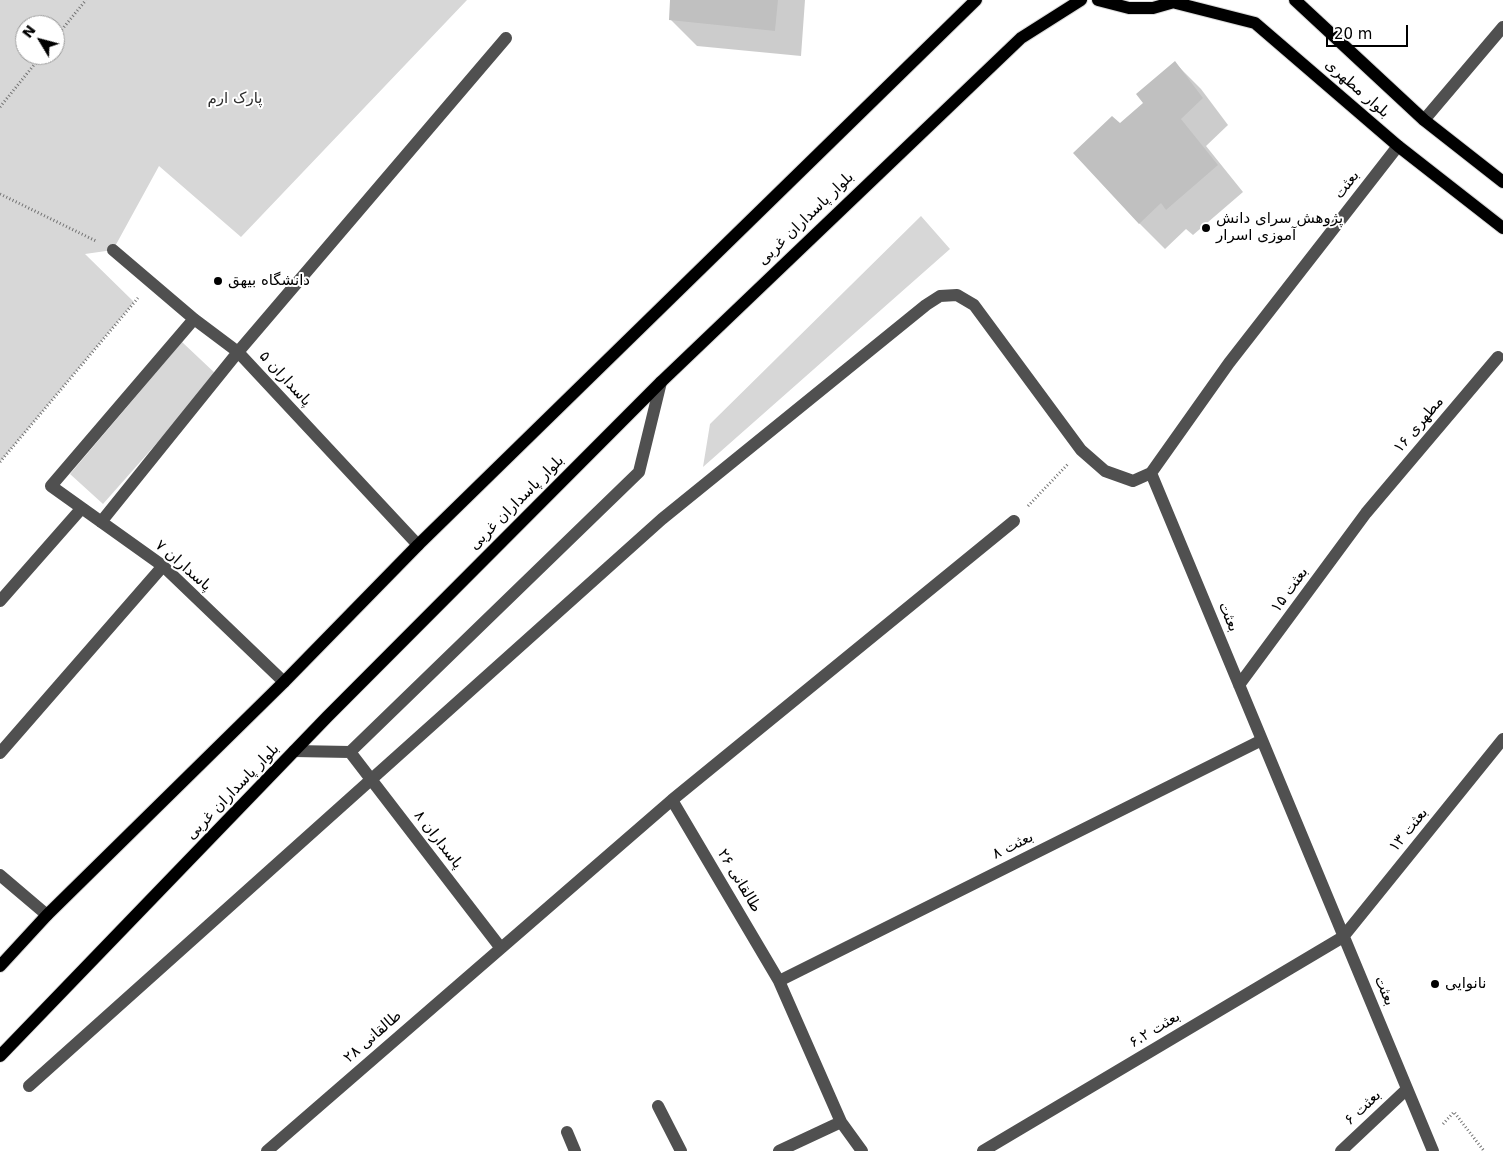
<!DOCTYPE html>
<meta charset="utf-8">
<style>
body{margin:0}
#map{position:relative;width:1503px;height:1151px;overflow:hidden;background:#fff;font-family:"DejaVu Sans",sans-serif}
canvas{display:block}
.north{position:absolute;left:15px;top:15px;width:50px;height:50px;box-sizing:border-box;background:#fff;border:1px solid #999;border-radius:50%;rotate:307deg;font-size:14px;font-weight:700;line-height:20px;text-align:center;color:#000}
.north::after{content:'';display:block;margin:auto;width:18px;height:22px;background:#000;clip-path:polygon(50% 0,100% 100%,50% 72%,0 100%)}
.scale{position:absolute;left:1326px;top:25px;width:82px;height:22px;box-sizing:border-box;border:2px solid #000;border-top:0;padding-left:6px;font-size:15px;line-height:18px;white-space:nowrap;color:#000;-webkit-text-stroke:4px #fff;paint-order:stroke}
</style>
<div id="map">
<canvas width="1503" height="1151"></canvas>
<div class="north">N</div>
<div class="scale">20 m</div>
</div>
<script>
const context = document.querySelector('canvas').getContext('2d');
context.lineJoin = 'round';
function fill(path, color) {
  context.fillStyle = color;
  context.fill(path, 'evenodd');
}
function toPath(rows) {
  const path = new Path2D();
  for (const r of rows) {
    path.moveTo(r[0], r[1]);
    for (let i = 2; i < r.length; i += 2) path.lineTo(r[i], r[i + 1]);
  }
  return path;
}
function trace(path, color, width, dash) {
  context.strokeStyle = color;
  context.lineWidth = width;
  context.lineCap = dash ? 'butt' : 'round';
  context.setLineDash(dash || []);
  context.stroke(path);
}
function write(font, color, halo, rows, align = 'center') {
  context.font = font + ' "DejaVu Sans",Vazirmatn,sans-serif';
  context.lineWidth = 4;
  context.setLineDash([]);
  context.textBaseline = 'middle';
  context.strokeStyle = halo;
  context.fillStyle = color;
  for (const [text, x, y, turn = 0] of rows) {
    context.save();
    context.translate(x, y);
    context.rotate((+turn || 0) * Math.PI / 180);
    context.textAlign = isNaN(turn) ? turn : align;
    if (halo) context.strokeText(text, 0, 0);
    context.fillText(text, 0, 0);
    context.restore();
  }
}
fill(toPath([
 [0,0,467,0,241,237,159,166,113,250,85,254,134,302,0,462],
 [25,25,55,25,55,55,25,55],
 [921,216,950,249,703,467,710,424],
 [182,342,217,375,103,504,70,474]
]), '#d7d7d7');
fill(toPath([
 [671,0,805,0,801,56,697,46,671,20],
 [1175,63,1201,89,1228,125,1206,146,1243,192,1193,235,1186,229,1165,249,1139,223,1120,125,1145,103]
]), '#0003');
fill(toPath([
 [670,0,778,0,775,31,669,20],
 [1175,61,1203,98,1181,119,1218,165,1166,210,1161,203,1139,224,1073,153,1112,116,1120,123,1143,103,1136,94]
]), '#c0c0c0');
const major = toPath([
 [1098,0,1129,8,1153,8,1181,0],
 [1295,0,1424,120,1503,182],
 [1176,3,1255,23,1398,146,1503,228],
 [0,966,47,915,284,682,418,545,976,0],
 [0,1056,327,717,661,382,1021,38,1081,0]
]);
trace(major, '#dbdbdb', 14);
trace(toPath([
 [55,38,86,0],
 [0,107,42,55],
 [0,194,96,241],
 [0,462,138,298],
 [1028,506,1068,464],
 [1443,1124,1454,1112,1484,1151]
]), '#727272', 3, [1, 2.5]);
trace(toPath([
 [1424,120,1503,27],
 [113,250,194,319,238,352,418,545],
 [194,319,51,486,163,566,284,682],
 [1151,473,1433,1151],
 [1151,473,1229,363,1398,146],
 [101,522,238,352,506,38],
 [0,601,81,509],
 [1239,685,1366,513,1498,357],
 [294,751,350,752,639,472,661,382],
 [350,752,500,947],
 [0,753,163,566],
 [672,800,1014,521],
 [0,875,47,915],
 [779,981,1262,740],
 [29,1086,662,519,926,305,940,296,957,295,974,305,1081,450,1105,471,1133,481,1151,473],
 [658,1106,681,1151],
 [841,1122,862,1151],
 [567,1132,575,1151],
 [267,1151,672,800,779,981,841,1122,779,1151],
 [983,1151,1343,937,1503,739],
 [1341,1151,1407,1089]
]), '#505050', 12);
trace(major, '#000', 12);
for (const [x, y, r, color] of [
 [1206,228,5,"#000"],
 [218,281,5,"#000"],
 [1435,984,5,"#000"]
]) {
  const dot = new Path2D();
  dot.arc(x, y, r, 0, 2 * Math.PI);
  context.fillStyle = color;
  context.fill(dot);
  trace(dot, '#fff', 2);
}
write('15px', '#000', '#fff', [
 ["بلوار مطهری",1357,89,41],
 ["بعثت",1347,185,-52],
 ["بلوار پاسداران غربی",806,219,-44],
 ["پاسداران ۵",285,379,47],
 ["مطهری ۱۶",1419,425,-50],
 ["بلوار پاسداران غربی",517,503,-45],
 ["پاسداران ۷",183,566,41],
 ["بعثت ۱۵",1290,590,-54],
 ["بعثت",1228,617,67],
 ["بلوار پاسداران غربی",233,792,-46],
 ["بعثت ۱۳",1409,830,-51],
 ["پاسداران ۸",438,840,52],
 ["بعثت ۸",1013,846,-26],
 ["طالقانی ۲۶",739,881,59],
 ["بعثت",1384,991,67],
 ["بعثت ۶.۲",1155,1030,-31],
 ["طالقانی ۲۸",373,1037,-41],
 ["بعثت ۶",1363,1108,-43]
]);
write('15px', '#2e2e2e', '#fff', [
 ["پارک ارم",235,99]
]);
write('15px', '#000', '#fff', [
 ["پژوهش سرای دانش",1216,219],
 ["آموزی اسرار",1216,236],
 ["دانشگاه بیهق",228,281],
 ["نانوایی",1445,984]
], 'left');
</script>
